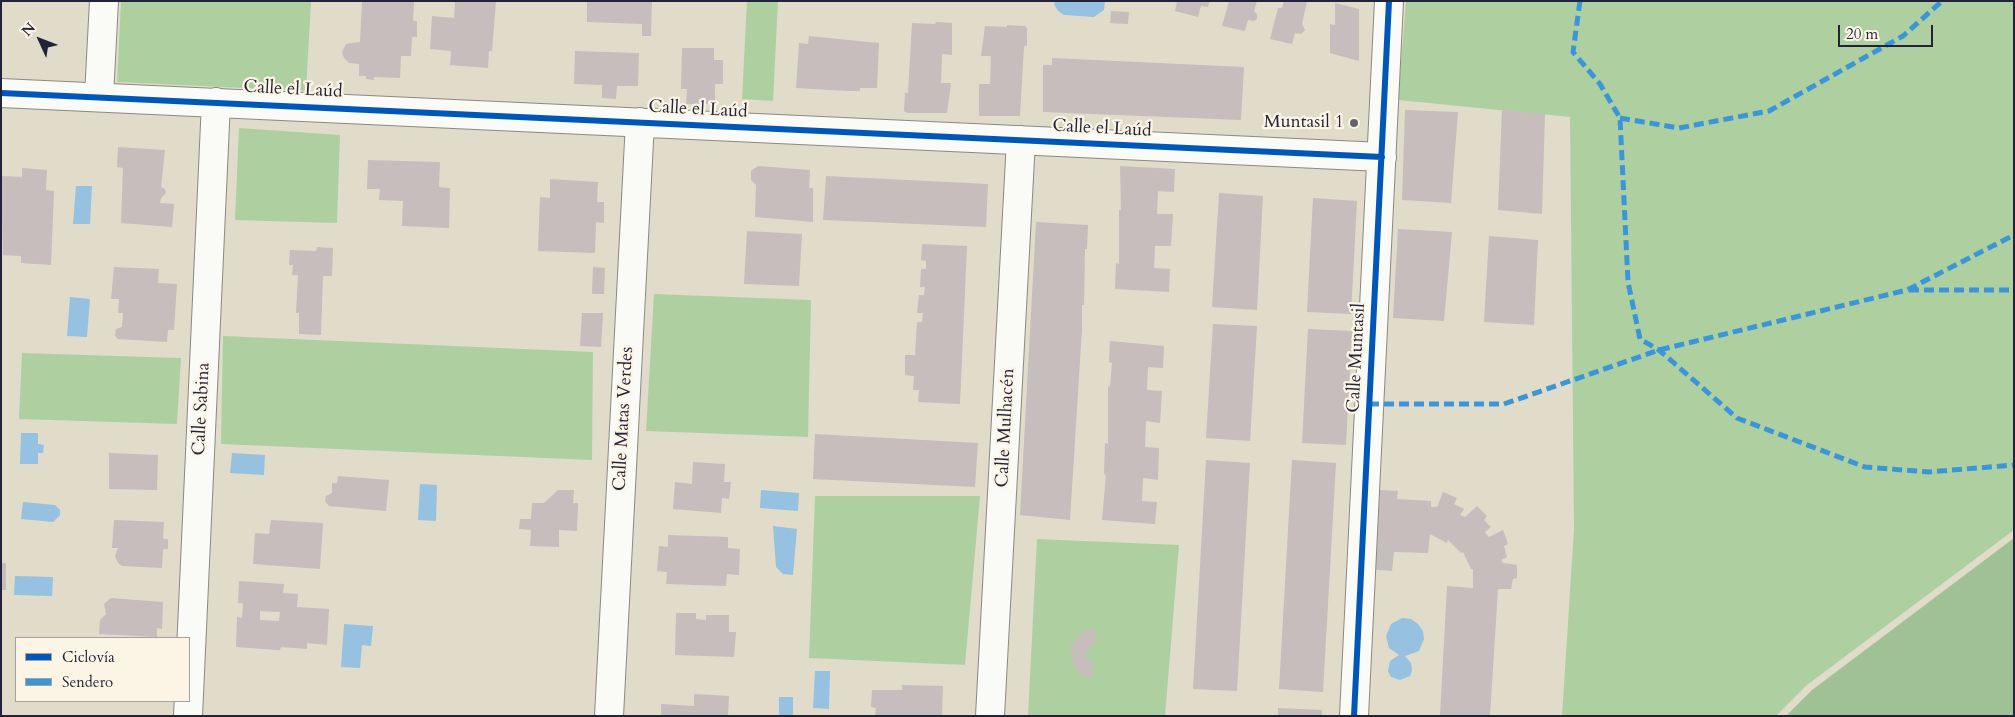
<!DOCTYPE html>
<meta charset="utf-8">
<style>
body{margin:0}
#map{position:relative;width:2015px;height:717px;overflow:hidden;background:#e0dcc9;font-family:Cardo,serif}
canvas{display:block}
.frame{position:absolute;inset:0;border:2px solid #22223b;pointer-events:none}
.legend{position:absolute;left:15px;top:637px;width:175px;height:65px;box-sizing:border-box;background:#fcf5e5;border:1px solid #a5a1a1;margin:0;padding:6px 9px;list-style:none;font-size:15px;color:#22223b}
.legend li{display:flex;align-items:center;gap:10px;height:25px}
.legend b{width:25px;border:1px solid #a5a1a1}
.north{position:absolute;left:15px;top:15px;width:50px;height:50px;-webkit-text-stroke:4px #fcf5e5;paint-order:stroke;rotate:313deg;font-size:14px;font-weight:700;line-height:20px;text-align:center;color:#22223b}
.north::after{content:'';display:block;margin:auto;width:18px;height:22px;background:#22223b;clip-path:polygon(50% 0,100% 100%,50% 72%,0 100%)}
.scale{position:absolute;left:1838px;top:25px;width:95px;height:22px;box-sizing:border-box;border:2px solid #22223b;border-top:0;padding-left:6px;font-size:15px;line-height:18px;white-space:nowrap;color:#22223b;-webkit-text-stroke:4px #fcf5e5;paint-order:stroke}
</style>
<div id="map">
<canvas width="2015" height="717"></canvas>
<div class="frame"></div>
<ul class="legend">
<li><b style="height:6px;background:#0057b8"></b>Ciclovía</li>
<li><b style="height:6px;background:#3b95d9"></b>Sendero</li>
</ul>
<div class="north">N</div>
<div class="scale">20 m</div>
</div>
<script>
const context = document.querySelector('canvas').getContext('2d');
context.lineJoin = 'round';
function fill(path, color) {
  context.fillStyle = color;
  context.fill(path, 'evenodd');
}
function toPath(rows) {
  const path = new Path2D();
  for (const r of rows) {
    path.moveTo(r[0], r[1]);
    for (let i = 2; i < r.length; i += 2) path.lineTo(r[i], r[i + 1]);
  }
  return path;
}
function trace(path, color, width, dash) {
  context.strokeStyle = color;
  context.lineWidth = width;
  context.lineCap = dash ? 'butt' : 'round';
  context.setLineDash(dash || []);
  context.stroke(path);
}
function write(font, color, halo, rows, align = 'center') {
  context.font = font + ' Cardo,serif';
  context.lineWidth = 4.5;
  context.setLineDash([]);
  context.textBaseline = 'middle';
  context.strokeStyle = halo;
  context.fillStyle = color;
  for (const [text, x, y, turn = 0] of rows) {
    context.save();
    context.translate(x, y);
    context.rotate((+turn || 0) * Math.PI / 180);
    context.textAlign = isNaN(turn) ? turn : align;
    if (halo) context.strokeText(text, 0, 0);
    context.fillText(text, 0, 0);
    context.restore();
  }
}
fill(toPath([
 [121,1,311,1,306,91,117,82],
 [747,1,778,1,773,101,742,99],
 [1406,1,2014,1,2014,530,1807,685,1776,716,1562,716,1574,529,1570,117,1398,100],
 [239,128,340,135,337,223,235,220],
 [654,294,811,300,808,437,646,431],
 [223,336,593,352,592,460,221,444],
 [22,353,181,358,177,424,19,419],
 [815,496,980,496,965,665,809,658],
 [1037,539,1179,545,1165,716,1028,716]
]), '#aed0a0');
fill(toPath([
 [2014,538,2014,716,1786,716,1812,690]
]), '#a0c196');
fill(toPath([
 [1105,1,1104,10,1094,17,1064,15,1058,11,1054,4,1055,1],
 [76,186,92,186,90,224,73,224],
 [70,297,90,299,87,337,67,336],
 [21,433,38,433,38,444,44,445,43,453,38,453,38,464,20,464],
 [232,453,265,455,264,475,230,473],
 [420,484,437,485,436,521,418,520],
 [761,490,799,493,798,511,760,508],
 [23,502,55,505,60,510,60,515,53,522,21,519],
 [773,526,797,529,793,575,783,574,776,567],
 [15,576,53,577,52,596,14,595],
 [1402,618,1411,619,1418,624,1423,631,1424,639,1419,651,1405,656,1411,663,1412,670,1410,676,1400,680,1391,677,1388,671,1390,661,1399,655,1389,648,1386,636,1391,624],
 [344,624,373,626,371,646,362,645,360,668,341,667],
 [815,671,830,671,829,709,813,708],
 [779,697,793,697,793,716,779,716]
]), '#96c1e0');
fill(toPath([
 [362,1,414,1,413,21,417,21,417,37,412,37,411,56,401,56,400,78,374,77,374,80,366,79,366,76,359,76,359,64,349,63,344,58,342,52,346,44,360,42],
 [455,1,496,1,492,51,489,51,488,68,450,65,451,51,430,49,432,16,454,18],
 [587,1,652,1,651,36,642,36,642,24,587,22],
 [1177,1,1210,1,1208,7,1201,6,1198,17,1175,11],
 [1229,1,1257,1,1254,11,1257,14,1257,19,1254,21,1248,20,1245,31,1222,26],
 [1284,1,1307,1,1302,24,1305,30,1301,34,1295,33,1292,44,1270,39,1278,8,1282,8],
 [1335,3,1359,9,1359,61,1330,53,1330,24,1335,25],
 [1111,11,1129,12,1128,24,1110,23],
 [936,22,952,23,952,55,942,54,941,83,951,83,947,113,907,113,904,111,905,93,908,93,912,23,935,24],
 [1007,25,1025,26,1027,28,1027,46,1024,46,1020,116,979,116,979,84,990,84,991,56,981,56,985,26,1007,27],
 [809,36,879,43,877,88,860,88,860,91,847,91,796,88,799,43,808,44],
 [682,48,714,48,714,60,723,60,723,84,715,84,715,104,686,104,687,89,681,89],
 [575,51,639,53,638,86,617,86,616,99,602,98,602,85,574,84],
 [1052,58,1244,67,1241,120,1043,112,1043,65,1052,65],
 [1405,110,1458,112,1451,203,1402,200],
 [1502,110,1545,114,1542,214,1498,210],
 [118,147,165,150,161,187,165,189,166,193,161,198,160,203,174,204,172,227,121,223,123,168,117,167],
 [368,160,440,162,439,187,450,188,449,228,402,226,403,201,379,200,380,189,367,189],
 [758,166,810,170,809,188,813,188,813,222,755,217,756,185,751,180,751,171],
 [1120,166,1175,169,1174,192,1158,191,1157,214,1173,214,1171,246,1155,246,1154,268,1170,269,1169,292,1115,289,1116,263,1119,264,1119,210,1121,210],
 [22,168,47,170,46,190,54,191,51,265,21,263,21,256,3,255,1,176,22,177],
 [826,176,988,184,986,227,823,220],
 [550,179,598,182,597,202,604,202,604,223,596,222,595,253,538,251,540,197,550,198],
 [1219,193,1263,196,1257,310,1212,307],
 [1313,198,1357,201,1351,314,1307,312],
 [1036,222,1088,225,1087,249,1085,249,1084,305,1082,305,1082,329,1070,520,1020,515],
 [1398,229,1452,232,1444,321,1393,318],
 [747,231,802,234,799,286,744,284],
 [1489,236,1538,240,1534,325,1484,322],
 [922,244,967,246,960,404,918,402,919,390,913,390,914,376,905,375,905,355,915,355,917,322,922,322,923,313,917,313,919,295,924,295,925,287,920,287,921,269,926,269,926,261,921,260],
 [317,247,333,248,332,276,323,276,321,335,299,334,299,313,296,313,298,275,292,275,293,265,289,265,290,250,316,251],
 [114,267,159,269,158,283,177,284,174,330,168,330,167,342,118,339,115,336,116,329,122,327,123,313,118,313,119,299,111,299],
 [593,267,605,268,604,294,592,294],
 [582,313,603,313,601,347,580,346],
 [1213,324,1257,326,1250,441,1206,438],
 [1308,329,1352,331,1346,445,1302,443],
 [1110,341,1164,346,1163,368,1148,367,1147,390,1162,391,1160,423,1146,421,1145,447,1159,448,1158,480,1143,478,1142,501,1157,502,1155,524,1102,520,1106,475,1104,474,1105,443,1108,444,1108,386,1110,387,1112,363,1109,362],
 [815,434,978,443,975,487,813,479],
 [109,453,158,455,157,490,109,489],
 [1206,460,1250,463,1237,691,1193,689],
 [1292,460,1336,463,1323,692,1279,689],
 [693,462,725,464,724,482,731,482,729,499,722,498,721,513,673,509,675,482,692,484],
 [338,476,389,480,386,511,329,506,325,501,326,496,332,493,332,483,337,483],
 [558,490,574,490,573,503,578,503,577,531,559,530,559,547,530,546,531,530,519,529,520,519,531,519,532,503,544,503],
 [1380,490,1398,491,1397,499,1431,501,1431,507,1437,507,1443,492,1457,498,1454,504,1464,509,1460,515,1465,517,1477,506,1487,516,1484,520,1491,527,1485,532,1489,537,1503,530,1508,544,1504,546,1507,557,1501,560,1503,563,1517,565,1517,578,1513,579,1511,589,1498,589,1490,716,1440,716,1447,586,1473,588,1473,569,1471,569,1463,552,1461,553,1448,540,1447,543,1430,534,1428,553,1394,552,1392,571,1367,569,1368,547,1377,547],
 [114,520,164,522,163,539,168,539,168,549,163,549,162,568,122,566,118,563,115,556,118,548,112,548],
 [271,520,323,523,320,569,253,564,255,533,269,534],
 [668,535,728,537,728,548,740,549,739,575,727,574,726,586,666,584,667,572,657,571,659,546,668,547],
 [1,563,6,563,6,590,1,590],
 [239,581,284,584,283,593,298,594,297,607,329,609,327,645,307,643,307,649,281,647,280,650,277,650,236,647,237,617,242,618,243,603,238,603],
 [260,611,280,612,279,621,260,620],
 [111,598,163,602,162,629,157,628,157,637,99,634,100,620,106,614,104,604],
 [676,613,696,613,696,619,706,620,706,615,729,615,729,632,736,632,734,657,675,655],
 [1096,628,1095,645,1090,646,1085,654,1087,660,1094,663,1091,679,1079,674,1072,663,1071,646,1082,632],
 [902,685,943,686,942,716,875,716,876,708,871,707,872,690,902,690],
 [694,694,729,696,728,716,661,716,661,704,694,706],
 [1278,708,1322,710,1322,716,1278,716]
]), '#c6bdbc');
const minor = toPath([
 [1,93,1382,157],
 [99,96,104,1],
 [188,716,216,102],
 [609,716,640,122],
 [990,716,1021,140],
 [1354,716,1389,1]
]);
trace(minor, '#8b8883', 30);
trace(minor, '#fafaf7', 28);
trace(toPath([
 [1580,1,1573,52,1600,84,1620,118,1628,282,1640,339,1659,350,1737,418,1865,467,1929,472,2014,465],
 [1620,118,1679,128,1769,111,1903,36,1942,1],
 [1909,290,2014,290],
 [1369,404,1504,404,1659,350,1907,290,2014,235]
]), '#3b95d9', 5, [10, 5]);
trace(toPath([
 [1,93,1382,157],
 [1354,716,1389,1]
]), '#0057b8', 6);
for (const [x, y, r, color] of [
 [1354,123,5,"#64636d"]
]) {
  const dot = new Path2D();
  dot.arc(x, y, r, 0, 2 * Math.PI);
  context.fillStyle = color;
  context.fill(dot);
  trace(dot, '#fcf5e5', 2);
}
write('18px', '#22223b', '#fcf5e5', [
 ["Calle el Laúd",293,90,3],
 ["Calle el Laúd",698,110,3],
 ["Calle el Laúd",1102,129,3],
 ["Calle Muntasil",1357,358,-87],
 ["Calle Sabina",202,409,-87],
 ["Calle Matas Verdes",624,419,-87],
 ["Calle Mulhacén",1006,428,-87]
]);
write('18px', '#22223b', '#fcf5e5', [
 ["Muntasil 1",1344,123]
], 'right');
</script>
